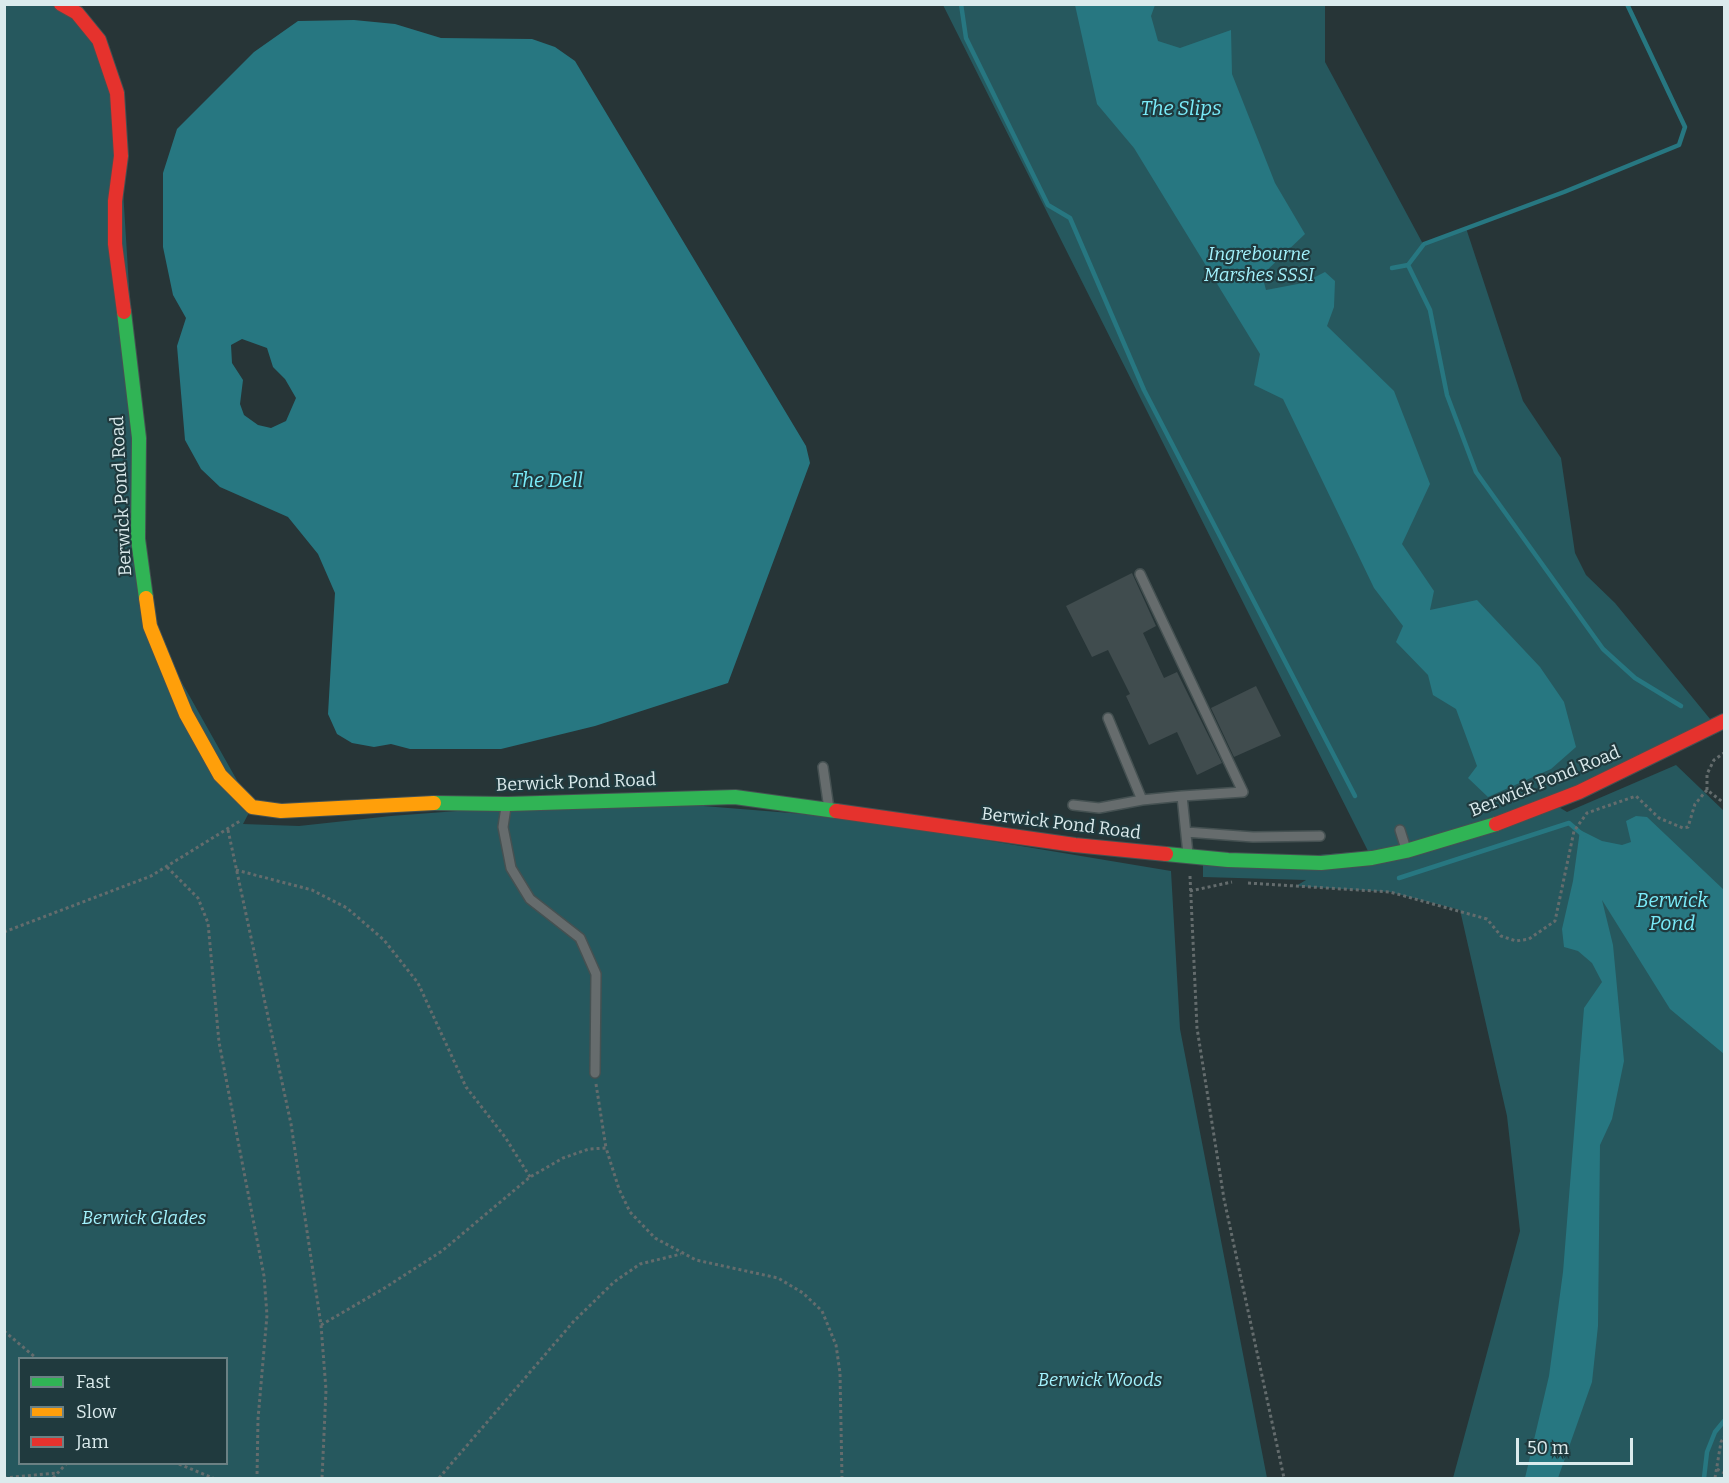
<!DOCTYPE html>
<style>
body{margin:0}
#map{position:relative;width:1729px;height:1483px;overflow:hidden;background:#273537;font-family:Bitter,serif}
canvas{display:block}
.frame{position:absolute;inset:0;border:6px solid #dbebed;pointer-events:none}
.legend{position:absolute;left:18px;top:1357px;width:210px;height:108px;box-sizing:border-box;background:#203a3e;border:2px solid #6b8184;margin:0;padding:8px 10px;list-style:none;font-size:18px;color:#dbebed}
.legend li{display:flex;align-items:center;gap:12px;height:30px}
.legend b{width:30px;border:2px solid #6b8184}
.scale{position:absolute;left:1516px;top:1438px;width:117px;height:27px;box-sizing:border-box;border:3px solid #dbebed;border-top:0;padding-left:8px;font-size:18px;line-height:21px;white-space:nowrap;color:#dbebed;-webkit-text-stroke:4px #203a3e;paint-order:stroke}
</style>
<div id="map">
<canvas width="1729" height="1483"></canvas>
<div class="frame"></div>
<ul class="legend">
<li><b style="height:8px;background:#30b455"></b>Fast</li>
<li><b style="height:8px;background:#ff9f0a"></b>Slow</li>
<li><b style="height:8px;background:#e5322d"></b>Jam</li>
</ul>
<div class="scale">50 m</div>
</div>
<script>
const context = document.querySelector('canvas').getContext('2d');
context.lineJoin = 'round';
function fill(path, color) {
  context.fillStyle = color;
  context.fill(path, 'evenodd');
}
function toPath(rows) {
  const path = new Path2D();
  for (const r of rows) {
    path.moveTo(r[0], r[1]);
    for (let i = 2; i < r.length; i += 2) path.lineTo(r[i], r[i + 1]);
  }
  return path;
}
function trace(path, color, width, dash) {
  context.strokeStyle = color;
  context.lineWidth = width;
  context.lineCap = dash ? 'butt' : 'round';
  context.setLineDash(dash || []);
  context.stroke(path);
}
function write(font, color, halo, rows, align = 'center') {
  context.font = font + ' Bitter,serif';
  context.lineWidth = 4.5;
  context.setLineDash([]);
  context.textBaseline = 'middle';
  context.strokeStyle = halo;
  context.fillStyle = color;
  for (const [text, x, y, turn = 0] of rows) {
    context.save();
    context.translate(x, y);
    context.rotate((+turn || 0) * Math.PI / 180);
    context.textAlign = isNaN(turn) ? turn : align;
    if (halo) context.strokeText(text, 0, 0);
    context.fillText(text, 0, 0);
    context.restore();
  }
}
fill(toPath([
 [61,4,77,13,117,93,150,626,252,807,243,824,299,826,391,816,616,799,853,818,1171,871,1180,1029,1267,1478,5,1478,4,5],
 [20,1358,226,1358,226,1464,20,1464],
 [943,5,1325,5,1325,62,1423,244,1466,228,1523,401,1561,458,1575,553,1586,575,1615,603,1715,725,1552,803,1567,812,1676,765,1724,811,1724,1478,1453,1478,1520,1231,1507,1116,1460,910,1390,892,1296,886,1306,880,1203,877,1203,864,1368,851]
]), '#26585e');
fill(toPath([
 [1075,5,1155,5,1151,16,1158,41,1180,48,1231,30,1232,74,1275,183,1305,234,1262,275,1266,290,1303,283,1325,272,1335,281,1334,307,1327,326,1394,391,1430,484,1402,544,1434,591,1430,610,1477,600,1540,667,1564,702,1576,747,1551,769,1488,797,1468,778,1477,766,1456,709,1433,695,1428,675,1396,642,1403,626,1374,588,1283,399,1254,385,1260,354,1134,148,1097,104],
 [354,20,395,24,441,38,532,39,555,47,575,61,806,446,810,463,728,683,595,726,501,749,410,749,391,744,374,747,352,743,337,734,328,714,335,593,318,554,288,517,220,487,201,469,185,440,177,346,186,318,173,295,163,247,163,173,177,129,254,52,298,21],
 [242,339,267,348,273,367,285,379,296,398,286,421,271,428,258,425,244,415,240,404,243,380,232,363,231,345],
 [1636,816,1647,817,1724,890,1724,1054,1670,1009,1602,900,1613,945,1624,1061,1612,1119,1600,1145,1598,1326,1592,1382,1558,1478,1525,1478,1549,1376,1563,1272,1584,1008,1602,982,1592,963,1578,951,1564,947,1562,929,1573,881,1580,830,1602,841,1622,845,1631,842,1626,821]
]), '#277781');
trace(toPath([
 [961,4,966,38,1048,205,1070,218,1144,390,1355,796],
 [1408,265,1430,310,1447,395,1476,472,1603,649,1635,678,1681,706],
 [1392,268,1408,265,1424,244,1564,192,1679,145,1685,127,1627,4],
 [1399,878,1569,823,1584,836],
 [1704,1478,1707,1452,1715,1432,1724,1421]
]), '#277781', 4.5);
fill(toPath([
 [1132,573,1156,626,1143,633,1164,678,1177,672,1222,763,1197,775,1177,732,1149,745,1126,696,1130,694,1108,650,1092,657,1066,606],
 [1256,686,1281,736,1234,757,1211,708]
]), '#404c4e');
const lane = toPath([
 [1140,574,1243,792,1182,796,1188,854],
 [1108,718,1142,800,1182,796],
 [823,767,829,809],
 [1073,805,1099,808,1142,800],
 [506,807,503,827,511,868,530,899,580,938,596,974,595,1073],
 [1400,830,1406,849],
 [1186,832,1253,837,1320,836]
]);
const fast = toPath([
 [124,312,139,438,138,539,146,598],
 [434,803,508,804,735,797,836,811],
 [1166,854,1228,860,1321,863,1372,858,1406,851,1496,824]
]);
const slow = toPath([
 [146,598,150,626,186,714,220,775,252,807,281,811,434,803]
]);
const jam = toPath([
 [61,4,77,13,99,40,117,93,121,156,115,201,115,244,124,312],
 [836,811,1075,845,1166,854],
 [1496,824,1579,792,1724,721]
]);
trace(lane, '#455152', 12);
trace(fast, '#455152', 16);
trace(slow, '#455152', 16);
trace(jam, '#455152', 16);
trace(toPath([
 [1707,790,1707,774,1714,760,1724,753],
 [228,830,291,1124,321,1325,326,1390,322,1478],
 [167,867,198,898,208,923,219,1042,264,1276,267,1315,258,1419,257,1478],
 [236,870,312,890,347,908,384,940,418,983,466,1087,505,1137,530,1177],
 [1190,876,1197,1028,1224,1199,1284,1478],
 [1248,883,1390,892,1487,919,1501,936,1516,941,1529,939,1555,921,1574,831,1587,813,1636,796,1659,818,1683,828,1688,827,1695,804,1707,790,1724,803],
 [1190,891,1232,882],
 [4,932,151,876,240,821],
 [596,1084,606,1148],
 [321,1325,383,1289,442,1251,530,1177,563,1158,589,1149,606,1148,619,1189,630,1212,655,1238,696,1260,778,1278,803,1293,822,1311,836,1345,840,1373,842,1478],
 [4,1331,36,1358],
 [179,1464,213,1478],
 [1717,1469,1724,1473],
 [4,1478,56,1473],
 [53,1478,66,1464],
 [439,1478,574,1321,614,1282,640,1264,681,1254],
 [1715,1478,1721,1442,1724,1437]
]), '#646c6d', 3, [3, 3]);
trace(lane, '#666c6d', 9);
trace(fast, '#30b455', 14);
trace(slow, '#ff9f0a', 14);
trace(jam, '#e5322d', 14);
write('italic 18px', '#a3f2fd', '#203a3e', [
 ["Ingrebourne",1259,255],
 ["Marshes SSSI",1259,276],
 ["Berwick Glades",144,1219],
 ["Berwick Woods",1100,1381]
]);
write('18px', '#dbebed', '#203a3e', [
 ["Berwick Pond Road",122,496,-93],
 ["Berwick Pond Road",1545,782,-22],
 ["Berwick Pond Road",576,783,-2],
 ["Berwick Pond Road",1061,824,7]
]);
write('italic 20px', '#7aebf9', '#203a3e', [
 ["The Slips",1181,109],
 ["The Dell",547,481],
 ["Berwick",1672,901],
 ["Pond",1672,924]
]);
</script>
